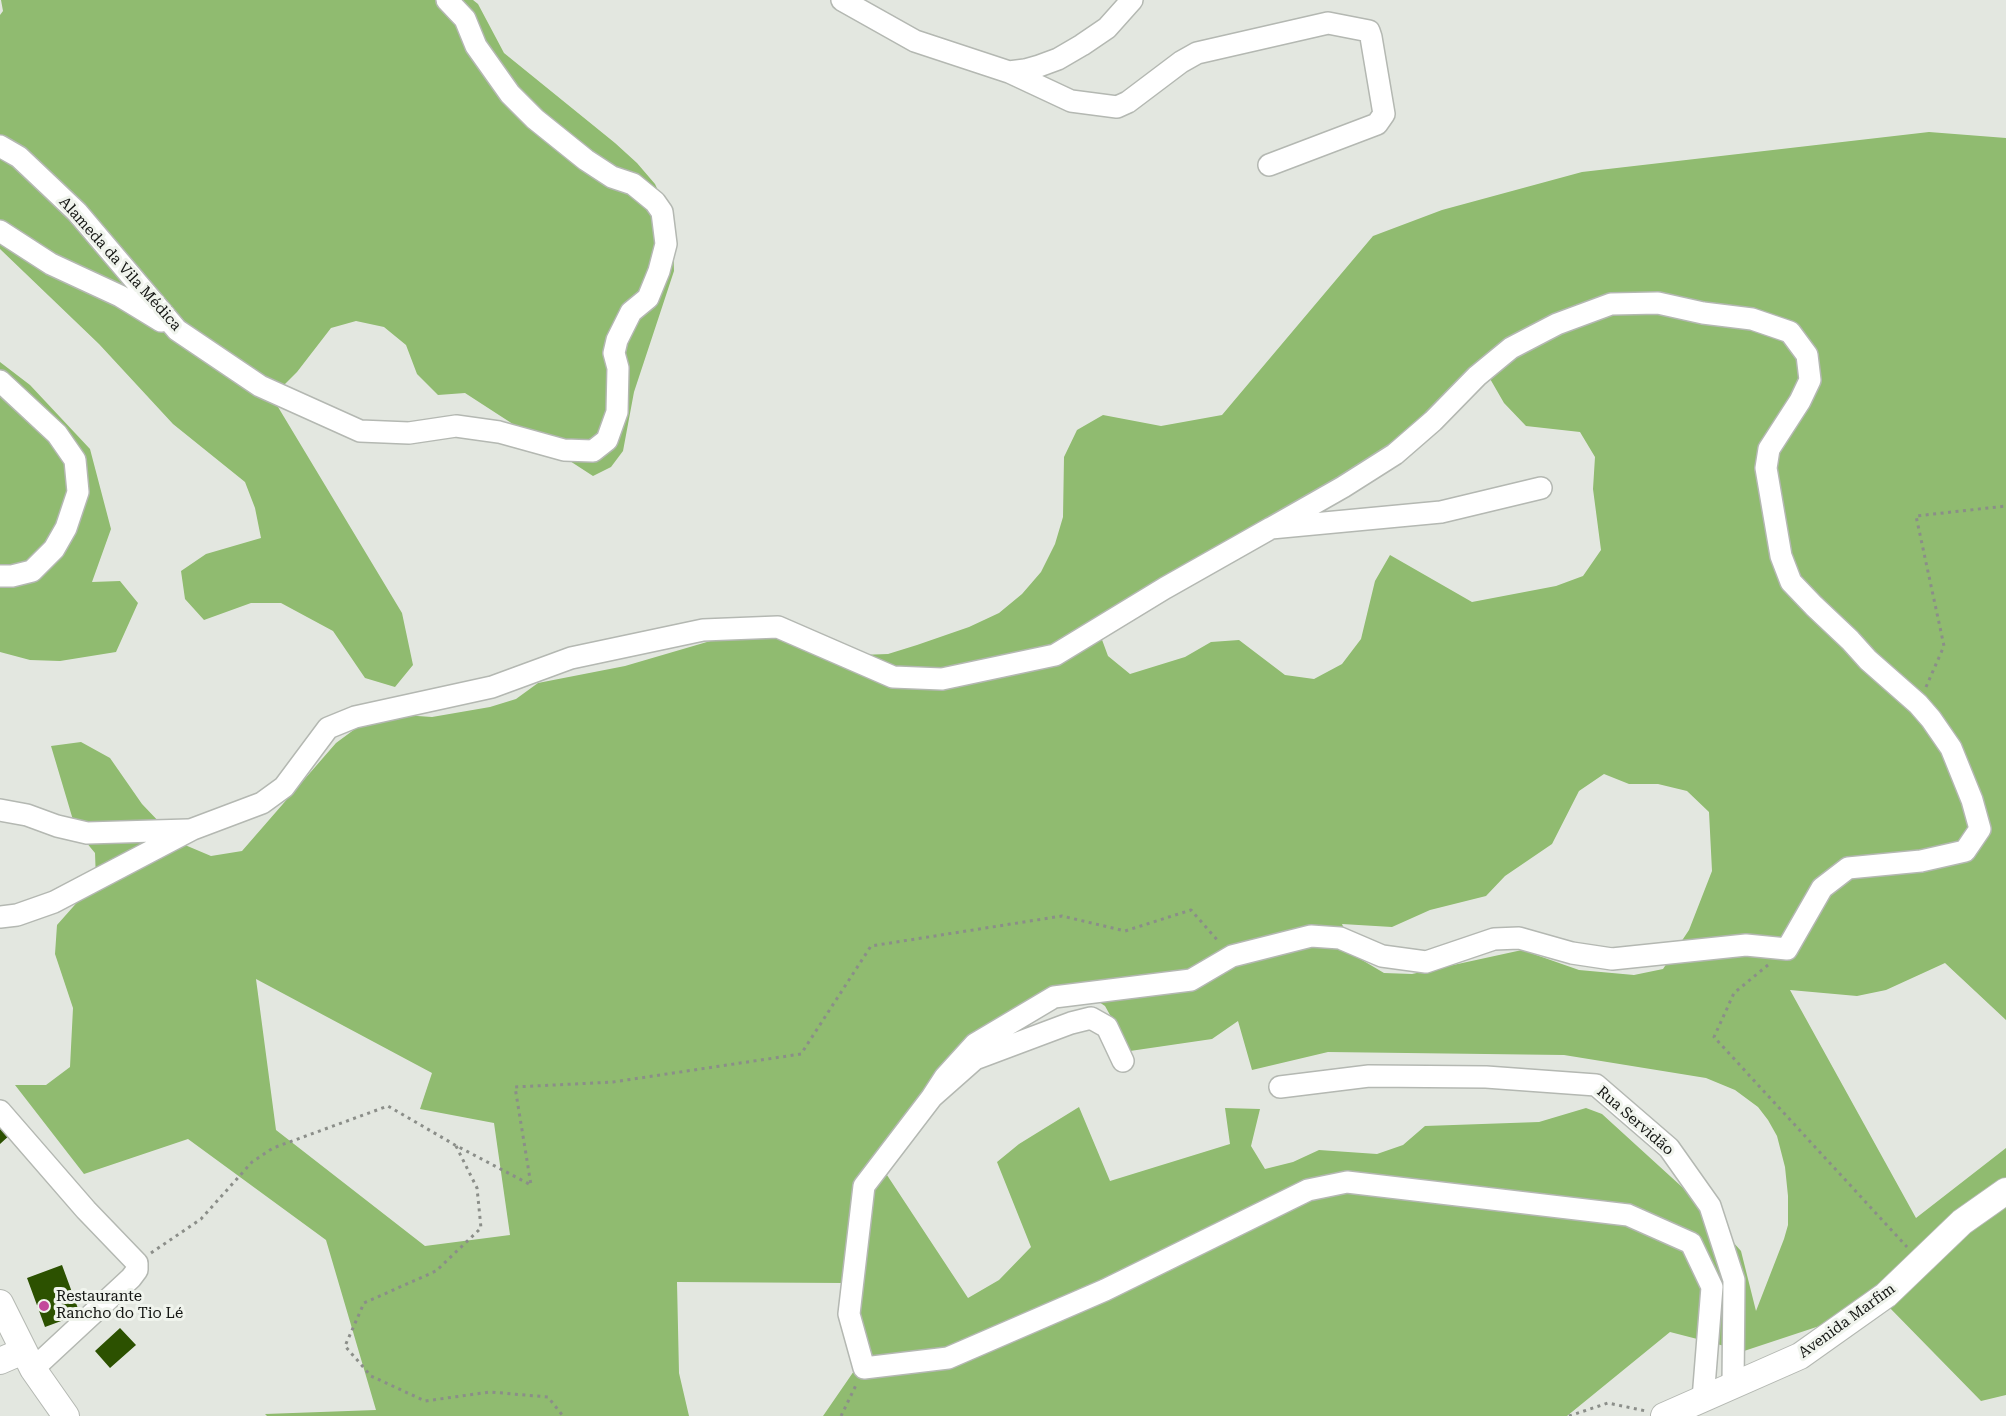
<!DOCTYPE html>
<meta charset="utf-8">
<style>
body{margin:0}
canvas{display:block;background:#e3e7e0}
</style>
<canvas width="2006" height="1416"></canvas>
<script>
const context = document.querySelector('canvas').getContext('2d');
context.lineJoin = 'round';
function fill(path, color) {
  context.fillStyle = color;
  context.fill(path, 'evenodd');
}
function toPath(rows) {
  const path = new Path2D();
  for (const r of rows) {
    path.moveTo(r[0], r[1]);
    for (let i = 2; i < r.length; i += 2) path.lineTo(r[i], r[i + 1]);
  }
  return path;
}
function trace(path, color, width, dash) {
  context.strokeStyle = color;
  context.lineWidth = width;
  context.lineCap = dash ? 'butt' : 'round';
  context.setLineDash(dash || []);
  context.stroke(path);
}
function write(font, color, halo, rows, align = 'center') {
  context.font = font + ' "Roboto Serif",serif';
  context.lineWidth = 6;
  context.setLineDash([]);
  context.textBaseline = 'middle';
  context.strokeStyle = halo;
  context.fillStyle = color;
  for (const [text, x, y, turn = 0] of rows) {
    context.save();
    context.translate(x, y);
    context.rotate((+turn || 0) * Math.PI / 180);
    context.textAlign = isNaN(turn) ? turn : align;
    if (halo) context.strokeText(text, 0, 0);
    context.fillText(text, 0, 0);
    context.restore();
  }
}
fill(toPath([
 [1,0,473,0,478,4,504,53,615,143,637,163,655,184,667,210,673,243,674,271,634,392,623,451,611,467,593,476,465,393,438,395,417,374,406,345,384,327,356,321,331,328,297,372,272,397,402,613,413,665,395,687,365,678,333,631,281,603,251,603,204,620,185,599,181,571,206,554,261,538,255,508,245,482,173,424,99,344,0,249,0,15,3,11],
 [1929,132,2006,138,2006,1020,1945,963,1886,990,1857,996,1790,990,1916,1218,2006,1148,2006,1395,1981,1401,1886,1304,1744,1351,1670,1332,1567,1416,823,1416,854,1371,844,1283,677,1282,679,1373,689,1416,267,1416,265,1414,376,1410,326,1240,188,1139,84,1174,15,1085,46,1085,70,1067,73,1008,55,954,57,925,96,881,95,853,76,830,51,746,81,742,110,758,142,804,163,826,185,845,211,856,242,851,336,743,359,726,403,715,432,717,490,707,516,699,538,683,625,666,782,620,860,655,888,654,917,645,969,627,999,613,1022,594,1041,572,1055,544,1063,517,1064,457,1077,430,1103,415,1161,426,1222,415,1373,236,1442,210,1582,172],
 [1489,377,1504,403,1526,426,1580,432,1595,457,1593,489,1601,550,1583,576,1556,586,1472,602,1390,555,1375,581,1361,639,1342,664,1314,679,1285,675,1239,640,1211,642,1185,657,1130,674,1108,656,1101,637,1452,410],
 [1604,774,1629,784,1658,784,1687,791,1709,812,1712,871,1689,930,1663,969,1634,975,1579,970,1522,950,1412,974,1384,973,1357,957,1342,924,1392,927,1430,910,1486,896,1505,876,1552,844,1579,791],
 [256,979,432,1073,420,1109,494,1123,510,1235,425,1246,276,1130],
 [1093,998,1105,1006,1130,1051,1212,1039,1238,1021,1252,1070,1328,1052,1564,1055,1706,1078,1735,1090,1758,1107,1768,1120,1777,1136,1785,1167,1788,1196,1788,1225,1784,1239,1756,1311,1741,1251,1693,1197,1602,1114,1586,1108,1539,1122,1425,1126,1403,1145,1377,1154,1319,1150,1293,1162,1265,1169,1251,1146,1260,1109,1225,1108,1230,1144,1110,1181,1079,1107,1019,1144,997,1162,1031,1247,999,1280,968,1298,883,1169,992,1039,1064,1000],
 [0,362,30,385,90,449,111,529,92,582,120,581,138,603,116,652,60,661,30,660,0,652]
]), '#90bb70');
fill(toPath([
 [0,1122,11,1134,0,1144],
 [62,1265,80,1314,45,1327,27,1278],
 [120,1328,136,1345,110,1368,95,1351]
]), '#2c5100');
const minor = toPath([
 [842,0,915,41,1009,72,1025,70,1039,66,1058,59,1082,45,1107,28,1132,0],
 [1009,72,1071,101,1117,107,1128,102,1181,62,1197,53,1328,23,1369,31,1371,37,1384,114,1377,124,1269,165],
 [0,146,19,157,77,212,177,330,260,386,360,431,409,433,456,426,499,432,564,450,593,451,607,440,617,412,618,368,614,353,617,340,631,312,648,298,659,271,666,244,662,212,655,202,633,184,612,177,586,160,535,119,510,94,476,46,465,19,447,0],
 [0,231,51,264,120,296,161,321],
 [0,381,57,434,75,460,78,492,66,528,54,549,32,571,12,576,0,576],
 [0,810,27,815,57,826,87,833,188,830],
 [0,917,17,915,54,902,193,829,262,803,284,787,328,728,355,717,492,687,571,658,703,630,778,627,893,677,942,679,1055,655,1165,588,1271,528,1441,512,1541,488],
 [1123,1061,1107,1027,1091,1018,1071,1023,975,1059,932,1097,864,1186,849,1314,864,1368,948,1358,1105,1290,1308,1190,1347,1182,1628,1215,1691,1243,1712,1287,1703,1399],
 [1280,1087,1369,1076,1486,1077,1596,1085,1669,1148,1710,1206,1734,1280,1733,1386],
 [932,1097,945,1077,975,1044,1054,997,1191,980,1232,956,1311,936,1340,938,1382,956,1426,962,1494,939,1519,938,1572,953,1612,959,1746,945,1787,949,1822,888,1848,868,1921,861,1965,851,1980,829,1972,800,1951,748,1931,719,1918,704,1868,660,1850,640,1814,606,1791,582,1781,556,1766,468,1769,449,1800,401,1810,380,1807,355,1790,332,1752,319,1703,313,1658,303,1611,304,1557,324,1511,348,1477,376,1433,421,1395,454,1343,487,1271,528],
 [0,1111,86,1210,137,1263,137,1270,131,1278,33,1369]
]);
const tertiary = toPath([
 [0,1303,33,1369,66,1416],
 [0,1361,23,1351],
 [1664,1416,1800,1356,1886,1295,1962,1222,2006,1191]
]);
trace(minor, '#b4b8b2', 24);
trace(tertiary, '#b4b8b2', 28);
trace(toPath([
 [1926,687,1944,646,1916,516,2006,506],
 [1768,965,1734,993,1714,1037,1907,1247],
 [456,1146,477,1188,481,1228,436,1271,364,1303,345,1346,371,1376,425,1401,490,1392,548,1397,563,1416],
 [151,1253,201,1219,252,1162,273,1148,388,1106,455,1145,531,1185,515,1087,613,1082,801,1054,871,946,1062,916,1125,931,1191,910,1219,942],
 [841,1416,856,1385],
 [1569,1416,1608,1403,1646,1411]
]), '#8b8e89', 3, [3, 4.5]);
trace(minor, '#fff', 21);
trace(tertiary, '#fff', 26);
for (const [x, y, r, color] of [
 [44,1306,6,"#c3499b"]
]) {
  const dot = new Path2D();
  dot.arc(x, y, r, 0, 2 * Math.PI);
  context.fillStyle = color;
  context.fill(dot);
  trace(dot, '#f0f4ed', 2);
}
write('15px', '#131512', '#f0f4ed', [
 ["Alameda da Vila Médica",120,264,48],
 ["Rua Servidão",1635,1121,41],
 ["Avenida Marfim",1847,1321,-36]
]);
write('15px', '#131512', '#f0f4ed', [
 ["Restaurante",56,1297],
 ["Rancho do Tio Lé",56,1314]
], 'left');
</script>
